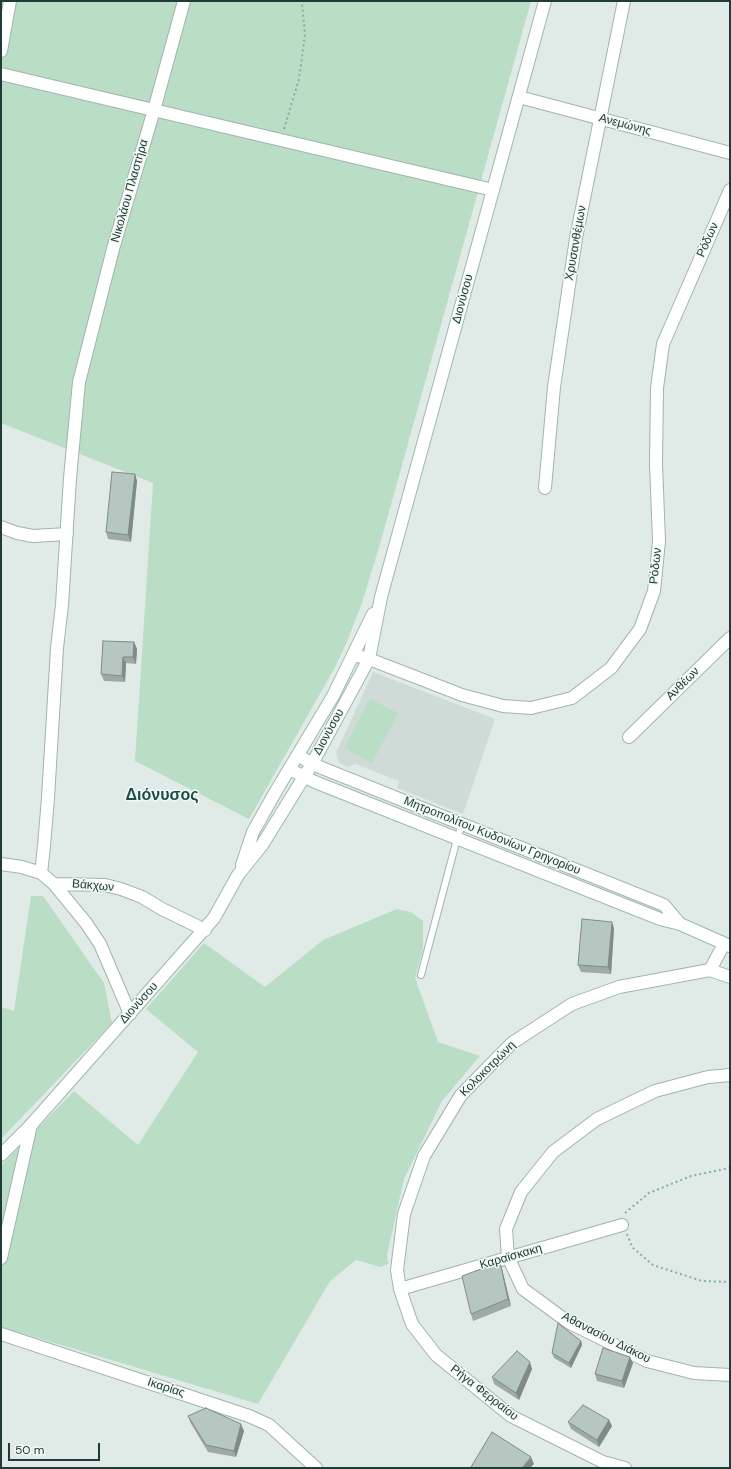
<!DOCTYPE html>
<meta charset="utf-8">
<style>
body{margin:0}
#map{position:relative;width:731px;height:1469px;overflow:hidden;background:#e0ebe7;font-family:"DM Sans",sans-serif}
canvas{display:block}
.frame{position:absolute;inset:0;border:2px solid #213c36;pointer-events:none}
.scale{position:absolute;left:8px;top:1443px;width:92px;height:18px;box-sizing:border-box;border:2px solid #213c36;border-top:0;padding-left:5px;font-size:12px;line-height:14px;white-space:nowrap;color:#213c36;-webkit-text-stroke:3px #f1f8f5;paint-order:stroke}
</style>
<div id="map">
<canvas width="731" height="1469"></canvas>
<div class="frame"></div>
<div class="scale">50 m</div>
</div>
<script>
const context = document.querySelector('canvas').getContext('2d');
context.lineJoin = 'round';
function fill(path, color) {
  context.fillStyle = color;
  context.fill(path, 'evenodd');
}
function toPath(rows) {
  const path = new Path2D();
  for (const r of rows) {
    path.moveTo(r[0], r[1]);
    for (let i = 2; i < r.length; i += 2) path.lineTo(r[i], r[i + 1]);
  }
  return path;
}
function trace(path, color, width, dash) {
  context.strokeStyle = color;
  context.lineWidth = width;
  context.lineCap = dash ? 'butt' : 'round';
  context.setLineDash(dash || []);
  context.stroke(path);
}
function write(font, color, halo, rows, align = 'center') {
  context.font = font + ' "DM Sans",sans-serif';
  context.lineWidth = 3;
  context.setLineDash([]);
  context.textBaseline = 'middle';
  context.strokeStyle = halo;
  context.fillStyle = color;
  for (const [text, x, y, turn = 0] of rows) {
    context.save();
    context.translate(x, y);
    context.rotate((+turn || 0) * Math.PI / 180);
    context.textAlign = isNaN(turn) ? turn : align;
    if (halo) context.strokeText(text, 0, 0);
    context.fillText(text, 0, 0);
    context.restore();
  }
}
fill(toPath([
 [373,672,495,719,463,814,397,788,399,781,355,764,348,767,339,763,336,753]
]), '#cedbd6');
fill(toPath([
 [1,1,531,1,382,537,362,603,346,644,334,669,249,819,135,761,153,483,1,423],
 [370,699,398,713,372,763,344,748],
 [31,896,43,896,104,983,112,1023,1,1139,1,1007,14,1011],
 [397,909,411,912,423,921,423,949,415,978,438,1042,480,1056,442,1101,404,1179,387,1255,388,1264,381,1267,356,1260,330,1281,258,1404,1,1327,1,1166,74,1091,138,1145,198,1052,146,1009,204,943,265,987,323,940]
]), '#b9ddc5');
const lane = toPath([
 [421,975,457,839,462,824]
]);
const street = toPath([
 [1,51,10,1],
 [1,74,493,190],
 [519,97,730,153],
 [545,488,554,387,576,238,624,1],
 [1,527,17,533,33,536,67,534],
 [354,655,369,659,462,695,503,706,531,708,572,698,611,668,640,629,654,591,659,541,656,463,657,388,663,344,730,190],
 [629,737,730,638],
 [1,864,22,867,41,873,54,884,86,923,100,944,130,1014],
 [41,873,44,846,48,798,57,648,62,605,70,478,79,382,113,249,154,110,184,1],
 [54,884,105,885,121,889,142,897,162,909,205,930],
 [710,970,724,944],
 [730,1075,708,1077,655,1091,597,1119,553,1152,521,1192,506,1229,508,1257,523,1289,568,1322,647,1361,694,1373,730,1375],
 [1,1258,31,1125],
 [400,1289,622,1225],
 [1,1334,249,1416,269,1425,316,1468],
 [625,1468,603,1462,511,1416,436,1355,412,1324,400,1289,397,1270,404,1214,424,1156,461,1095,512,1043,572,1004,619,987,710,970,730,977]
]);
const secondary = toPath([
 [298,755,312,764,327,770,664,905,680,924],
 [289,769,315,782,660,919,680,924,730,946],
 [242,865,253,832,276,791,333,696,373,614],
 [1,1155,31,1125,214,918,238,875,262,845,312,764,369,659,381,597,545,1]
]);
trace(lane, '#a3b3ae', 8);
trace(street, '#a3b3ae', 14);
trace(secondary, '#9fb7b0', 14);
trace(toPath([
 [284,129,299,79,305,34,302,4,304,1],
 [625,1213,649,1193,691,1176,730,1168],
 [627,1234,632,1247,653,1265,702,1281,730,1282]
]), '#80afa4', 2, [2, 3]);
trace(lane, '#fff', 6);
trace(street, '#fff', 12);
trace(secondary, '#fff', 12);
fill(toPath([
 [135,474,137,481,131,542,108,539,106,532],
 [134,642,137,649,136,664,126,663,125,682,104,681,101,674],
 [614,928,611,974,581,972,578,965],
 [500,1262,502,1269,511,1306,473,1321,471,1314],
 [581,1341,582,1345,571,1368,554,1358,552,1353],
 [633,1363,624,1388,597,1381,595,1374],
 [532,1369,519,1400,494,1384,492,1377],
 [188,1416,244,1431,236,1457,208,1452,190,1422],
 [609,1420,612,1426,599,1447,571,1429,568,1422]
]), '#9daaa5');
fill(toPath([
 [135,474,137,481,131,542,128,535],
 [134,642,137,649,136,664,133,657],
 [123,657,126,663,125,682,122,676],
 [612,922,614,928,611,974,608,967],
 [500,1262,502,1269,511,1306,508,1299],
 [581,1341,582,1345,571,1368,569,1363],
 [630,1357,633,1363,624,1388,622,1381],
 [530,1362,532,1369,519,1400,516,1393],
 [609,1420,612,1426,599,1447,597,1440],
 [241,1424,244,1431,236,1457,234,1451],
 [531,1457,534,1464,530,1468,522,1468]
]), '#7f8b86');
const building = toPath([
 [112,472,135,474,128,535,106,532,112,472],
 [103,641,134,642,133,657,123,657,122,676,101,674,103,641],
 [582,919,612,922,608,967,578,965,582,919],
 [500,1262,508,1299,471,1314,462,1276,500,1262],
 [558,1323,581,1341,569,1363,552,1353,558,1323],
 [603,1348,630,1357,622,1381,595,1374,603,1348],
 [517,1351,530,1362,516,1393,492,1377,517,1351],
 [583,1405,609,1420,597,1440,568,1422,583,1405],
 [206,1408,241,1424,234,1451,206,1445,188,1416,206,1408],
 [492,1432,531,1457,522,1468,474,1468,471,1467,492,1432]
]);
fill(building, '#b6c6c0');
trace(building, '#7f8b86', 1);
write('12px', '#213c36', '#f1f8f5', [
 ["Ανεμώνης",625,125,15],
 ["Νικολάου Πλαστήρα",130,191,-74],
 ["Ρόδων",708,240,-66],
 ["Χρυσανθέμων",576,243,-80],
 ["Διονύσου",463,299,-75],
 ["Ρόδων",656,566,-84],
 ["Ανθέων",683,684,-45],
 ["Διονύσου",329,732,-61],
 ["Μητροπολίτου Κυδονίων Γρηγορίου",492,836,22],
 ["Βάκχων",93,886,5],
 ["Διονύσου",139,1003,-48],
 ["Κολοκοτρώνη",488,1069,-45],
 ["Καραϊσκακη",511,1257,-16],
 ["Αθανασίου Διάκου",606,1338,27],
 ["Ικαρίας",166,1388,18],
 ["Ρήγα Φερραίου",484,1393,38]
]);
write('bold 16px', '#1c4e45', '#f1f8f5', [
 ["Διόνυσος",162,796]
]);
</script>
